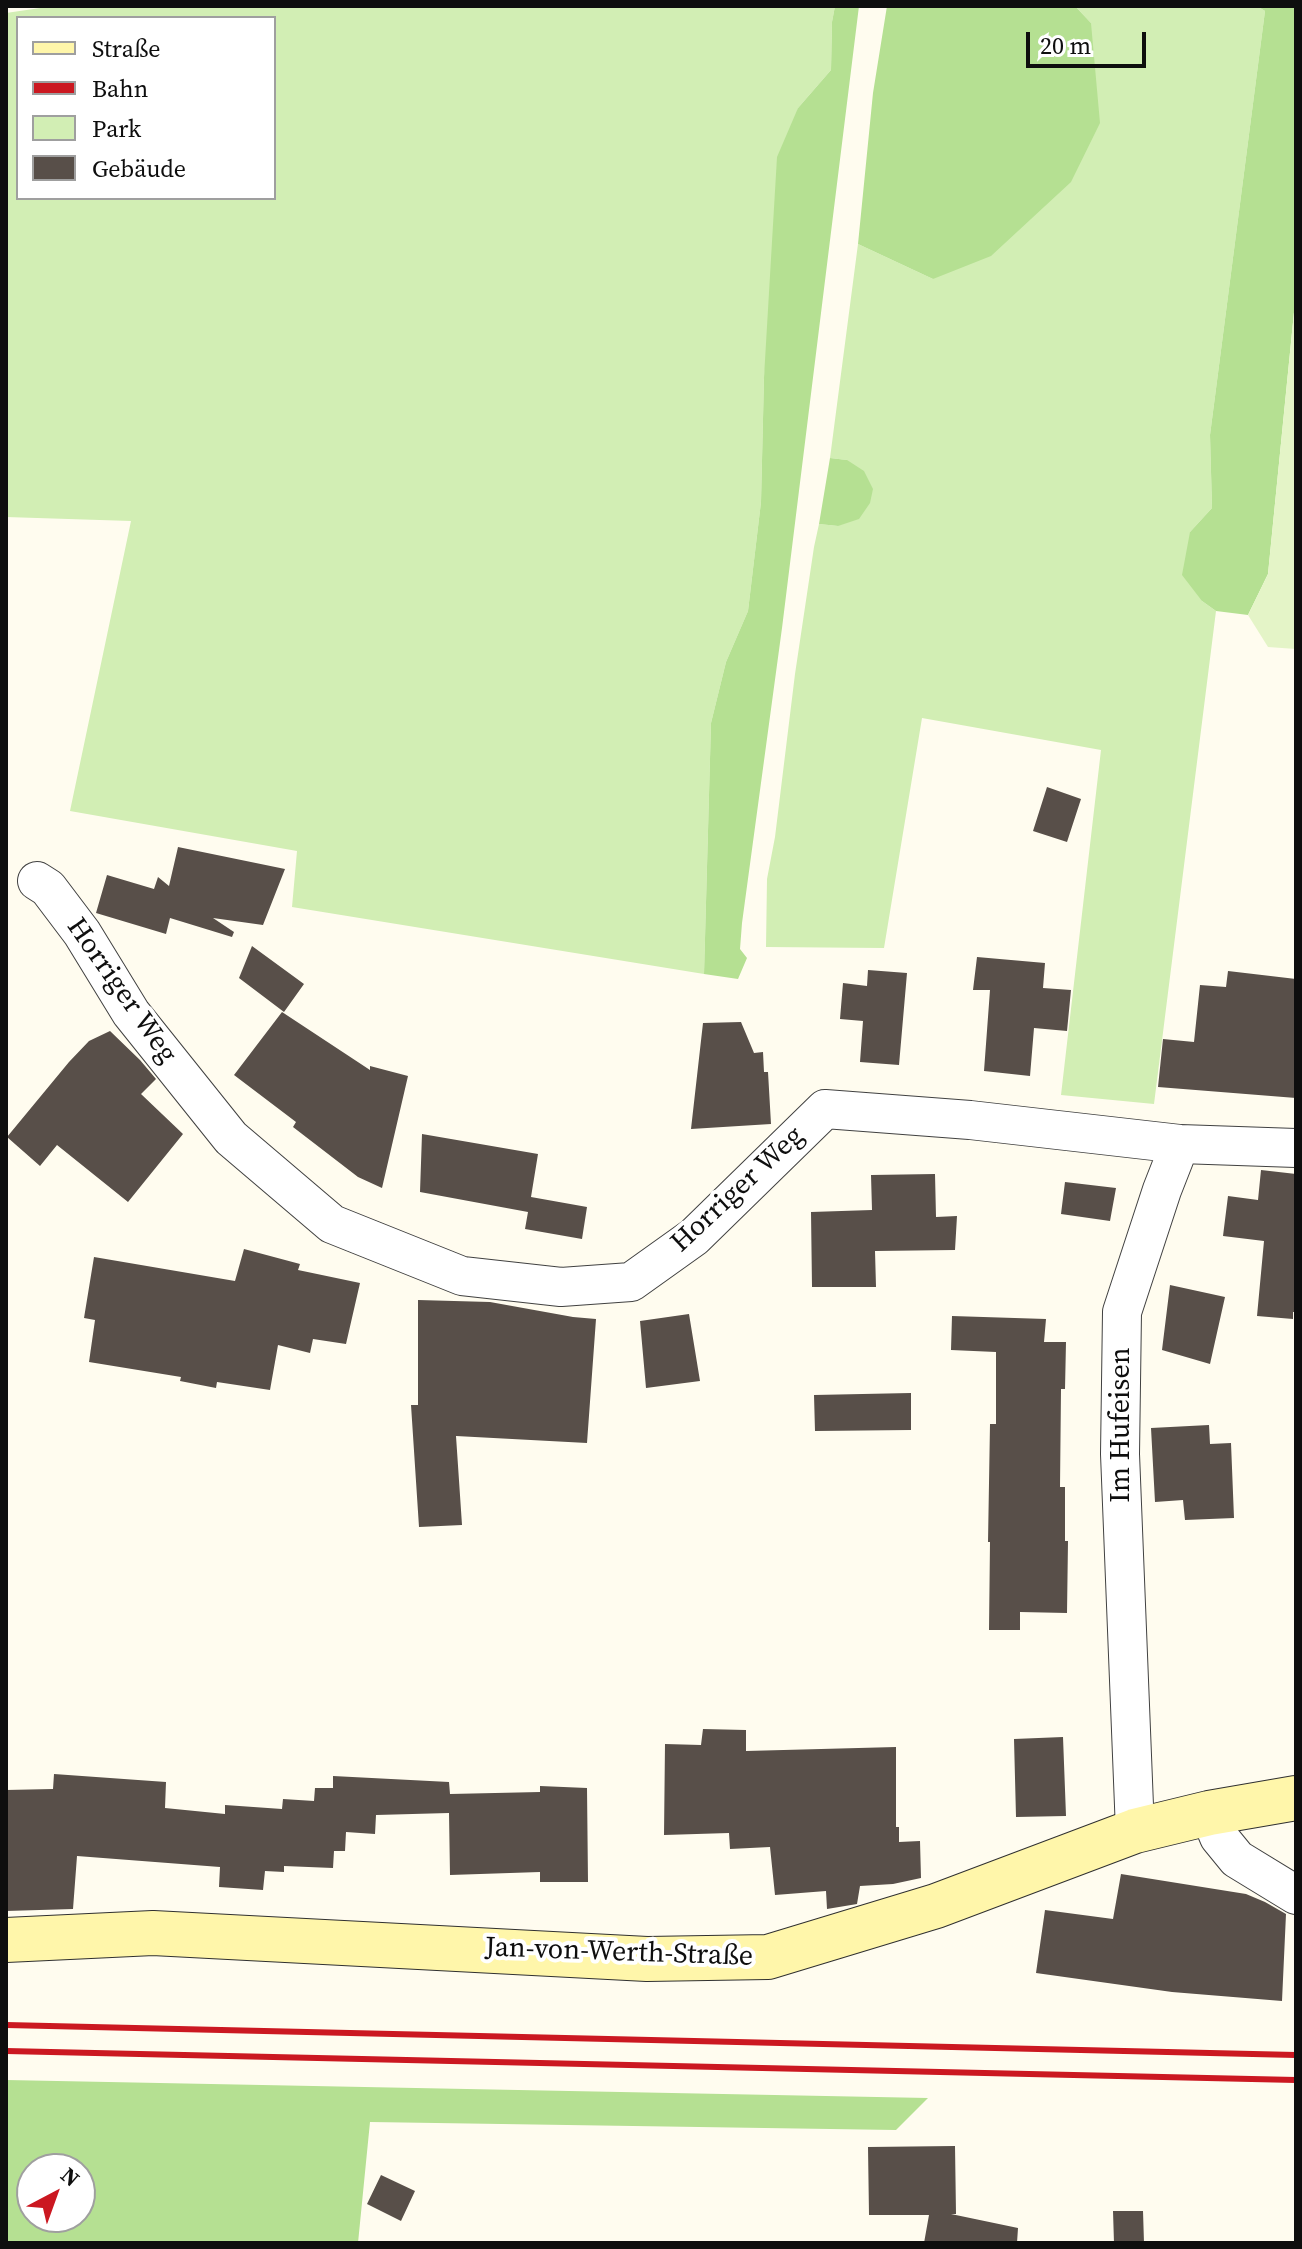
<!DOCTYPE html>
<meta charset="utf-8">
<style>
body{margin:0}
#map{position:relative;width:1302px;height:2249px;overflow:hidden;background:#fffcef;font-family:"Source Serif 4",serif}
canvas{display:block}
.frame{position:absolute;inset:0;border:8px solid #0e0e0e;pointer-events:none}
.legend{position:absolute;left:16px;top:16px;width:260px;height:184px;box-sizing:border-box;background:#fff;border:2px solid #9f9f9f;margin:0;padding:10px 14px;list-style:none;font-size:24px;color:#0e0e0e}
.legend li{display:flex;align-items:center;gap:16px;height:40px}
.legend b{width:40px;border:2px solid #9f9f9f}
.north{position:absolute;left:16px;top:2153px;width:80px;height:80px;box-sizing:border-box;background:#fff;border:2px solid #9f9f9f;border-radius:50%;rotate:41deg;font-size:22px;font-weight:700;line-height:32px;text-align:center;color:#0e0e0e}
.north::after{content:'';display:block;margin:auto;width:28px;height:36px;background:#cb1821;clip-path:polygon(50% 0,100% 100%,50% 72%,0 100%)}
.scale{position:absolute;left:1026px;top:32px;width:120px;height:36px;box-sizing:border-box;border:4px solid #0e0e0e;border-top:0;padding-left:10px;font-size:24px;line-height:28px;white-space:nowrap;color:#0e0e0e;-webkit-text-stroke:6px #fff;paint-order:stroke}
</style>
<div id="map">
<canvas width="1302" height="2249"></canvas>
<div class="frame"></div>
<ul class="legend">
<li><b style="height:10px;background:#fff6aa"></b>Straße</li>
<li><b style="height:10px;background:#cb1821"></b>Bahn</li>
<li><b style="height:22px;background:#d2eeb4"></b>Park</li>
<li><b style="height:22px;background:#584f49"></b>Gebäude</li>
</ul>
<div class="north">N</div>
<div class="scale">20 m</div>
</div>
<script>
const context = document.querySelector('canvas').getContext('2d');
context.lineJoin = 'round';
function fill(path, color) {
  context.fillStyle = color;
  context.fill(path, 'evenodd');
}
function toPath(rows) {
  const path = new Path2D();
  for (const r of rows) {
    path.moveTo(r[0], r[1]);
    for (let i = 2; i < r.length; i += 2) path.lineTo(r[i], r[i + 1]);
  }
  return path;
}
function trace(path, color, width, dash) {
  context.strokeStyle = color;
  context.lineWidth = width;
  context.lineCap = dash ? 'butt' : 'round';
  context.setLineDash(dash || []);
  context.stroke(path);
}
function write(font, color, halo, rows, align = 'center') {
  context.font = font + ' "Source Serif 4",serif';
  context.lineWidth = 8;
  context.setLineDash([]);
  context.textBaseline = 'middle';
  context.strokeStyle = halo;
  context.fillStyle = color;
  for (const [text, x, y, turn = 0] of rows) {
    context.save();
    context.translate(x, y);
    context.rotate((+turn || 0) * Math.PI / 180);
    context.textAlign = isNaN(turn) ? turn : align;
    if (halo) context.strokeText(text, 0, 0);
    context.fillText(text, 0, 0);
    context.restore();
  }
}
fill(toPath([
 [54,6,835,6,832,22,831,70,798,108,764,377,761,502,748,611,726,662,711,723,704,974,292,907,297,851,70,811,131,521,6,517,6,13],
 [18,18,274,18,274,198,18,198],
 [1075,6,1257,6,1265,11,1210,435,1212,508,1190,532,1202,601,1216,611,1154,1104,1061,1095,1101,750,922,718,884,948,766,947,767,879,775,837,795,674,814,547,819,524,838,526,847,460,830,458,858,244,933,279,1091,23]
]), '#d2eeb4');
fill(toPath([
 [835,6,859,6,782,628,742,923,740,949,747,958,738,979,704,974,711,723,726,662,748,611,761,502,764,377,777,157,798,108,831,70,832,22],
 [887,6,1075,6,1091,23,1100,123,1071,182,991,256,933,279,858,244,873,93],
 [1257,6,1296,6,1296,292,1268,574,1248,615,1216,611,1202,601,1182,575,1190,532,1212,508,1210,435,1265,11],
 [830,458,847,460,864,471,873,489,870,503,859,519,838,526,819,524],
 [6,2080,928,2098,896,2130,370,2122,358,2243,6,2243],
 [80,2169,80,2217,32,2217,32,2169]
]), '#b5e092');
fill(toPath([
 [1296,292,1296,649,1268,647,1248,615,1268,574]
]), '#e4f4c7');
fill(toPath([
 [1047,787,1081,799,1067,842,1033,831],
 [178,847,285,869,263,925,213,918,234,932,232,937,170,918,166,934,96,913,107,875,154,889,158,877,169,886],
 [252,946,304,984,284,1012,239,978],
 [977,957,1045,963,1043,988,1071,990,1067,1031,1034,1028,1030,1076,984,1071,990,990,973,990],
 [868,970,907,973,899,1065,860,1062,863,1021,840,1019,843,983,867,986],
 [1228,971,1296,979,1296,1098,1158,1087,1163,1039,1194,1042,1200,985,1226,987],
 [282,1012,370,1070,370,1066,408,1076,382,1188,358,1177,293,1127,296,1122,234,1075],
 [741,1022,754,1053,763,1052,764,1072,768,1072,771,1124,691,1129,703,1023],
 [110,1031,140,1060,156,1079,141,1094,183,1134,128,1202,57,1145,40,1166,7,1137,69,1062,89,1041],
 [422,1134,538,1154,531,1197,587,1207,582,1239,525,1229,528,1212,420,1192],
 [1261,1170,1296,1174,1296,1312,1293,1312,1293,1319,1257,1316,1264,1241,1223,1236,1228,1196,1258,1200],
 [935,1174,936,1217,957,1216,955,1250,875,1251,876,1287,812,1287,811,1212,872,1210,871,1175],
 [1065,1182,1116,1188,1110,1221,1061,1214],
 [244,1249,300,1264,298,1270,360,1283,346,1344,313,1339,310,1353,278,1345,270,1390,217,1382,216,1388,180,1381,181,1377,89,1362,95,1320,84,1318,94,1257,235,1281],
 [1170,1285,1225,1297,1210,1364,1162,1350],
 [418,1300,490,1302,573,1317,596,1319,587,1443,456,1436,462,1525,419,1527,411,1405,418,1405],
 [689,1314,700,1381,646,1388,640,1321],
 [952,1316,1046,1319,1044,1342,1066,1342,1065,1389,1061,1389,1060,1487,1065,1487,1065,1541,1068,1541,1067,1613,1020,1612,1020,1630,989,1630,990,1542,988,1542,990,1424,996,1424,996,1352,951,1350],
 [911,1393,911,1430,815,1431,814,1395],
 [1209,1425,1210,1444,1231,1443,1234,1518,1185,1520,1183,1500,1155,1502,1151,1428],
 [703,1729,746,1730,746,1751,896,1747,896,1827,899,1827,899,1842,920,1841,921,1878,893,1884,860,1886,857,1904,827,1909,826,1891,775,1895,770,1847,730,1849,729,1833,664,1835,665,1744,701,1745],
 [1063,1737,1066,1816,1016,1817,1014,1739],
 [54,1774,166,1782,165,1808,225,1814,225,1805,282,1809,283,1799,314,1801,315,1788,333,1788,333,1776,449,1782,450,1794,540,1792,540,1786,587,1788,588,1882,540,1882,540,1872,450,1875,449,1813,376,1815,375,1834,346,1832,345,1851,334,1851,333,1868,284,1866,284,1872,265,1871,263,1890,219,1887,220,1867,77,1856,73,1909,6,1911,6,1790,53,1789],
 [1121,1874,1246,1894,1265,1902,1286,1914,1282,2001,1172,1992,1036,1973,1045,1910,1113,1919],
 [955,2146,956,2214,951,2214,1018,2228,1017,2243,924,2243,929,2215,869,2215,868,2147],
 [381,2175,415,2191,401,2221,367,2204],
 [1113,2211,1143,2211,1144,2243,1114,2243]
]), '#584f49');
const street = toPath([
 [37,881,48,888,82,933,131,1013,231,1138,332,1224,462,1276,561,1287,631,1282,694,1237,825,1109,970,1120,1180,1144,1296,1148],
 [1209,1813,1219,1837,1237,1859,1296,1895],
 [1135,1831,1120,1454,1122,1312,1162,1190,1180,1144]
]);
const secondary = toPath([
 [6,1940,153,1933,647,1959,768,1957,936,1906,1135,1831,1209,1813,1296,1798]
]);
trace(street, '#414141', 40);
trace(secondary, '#303030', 46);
trace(street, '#fff', 38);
trace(secondary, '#fff6aa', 44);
trace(toPath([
 [6,2025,1296,2055],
 [6,2051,1296,2080]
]), '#cb1821', 6);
write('28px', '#0e0e0e', '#fff', [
 ["Horriger Weg",121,991,55],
 ["Horriger Weg",738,1190,-43],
 ["Im Hufeisen",1122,1425,-90],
 ["Jan-von-Werth-Straße",619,1953,2]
]);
</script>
